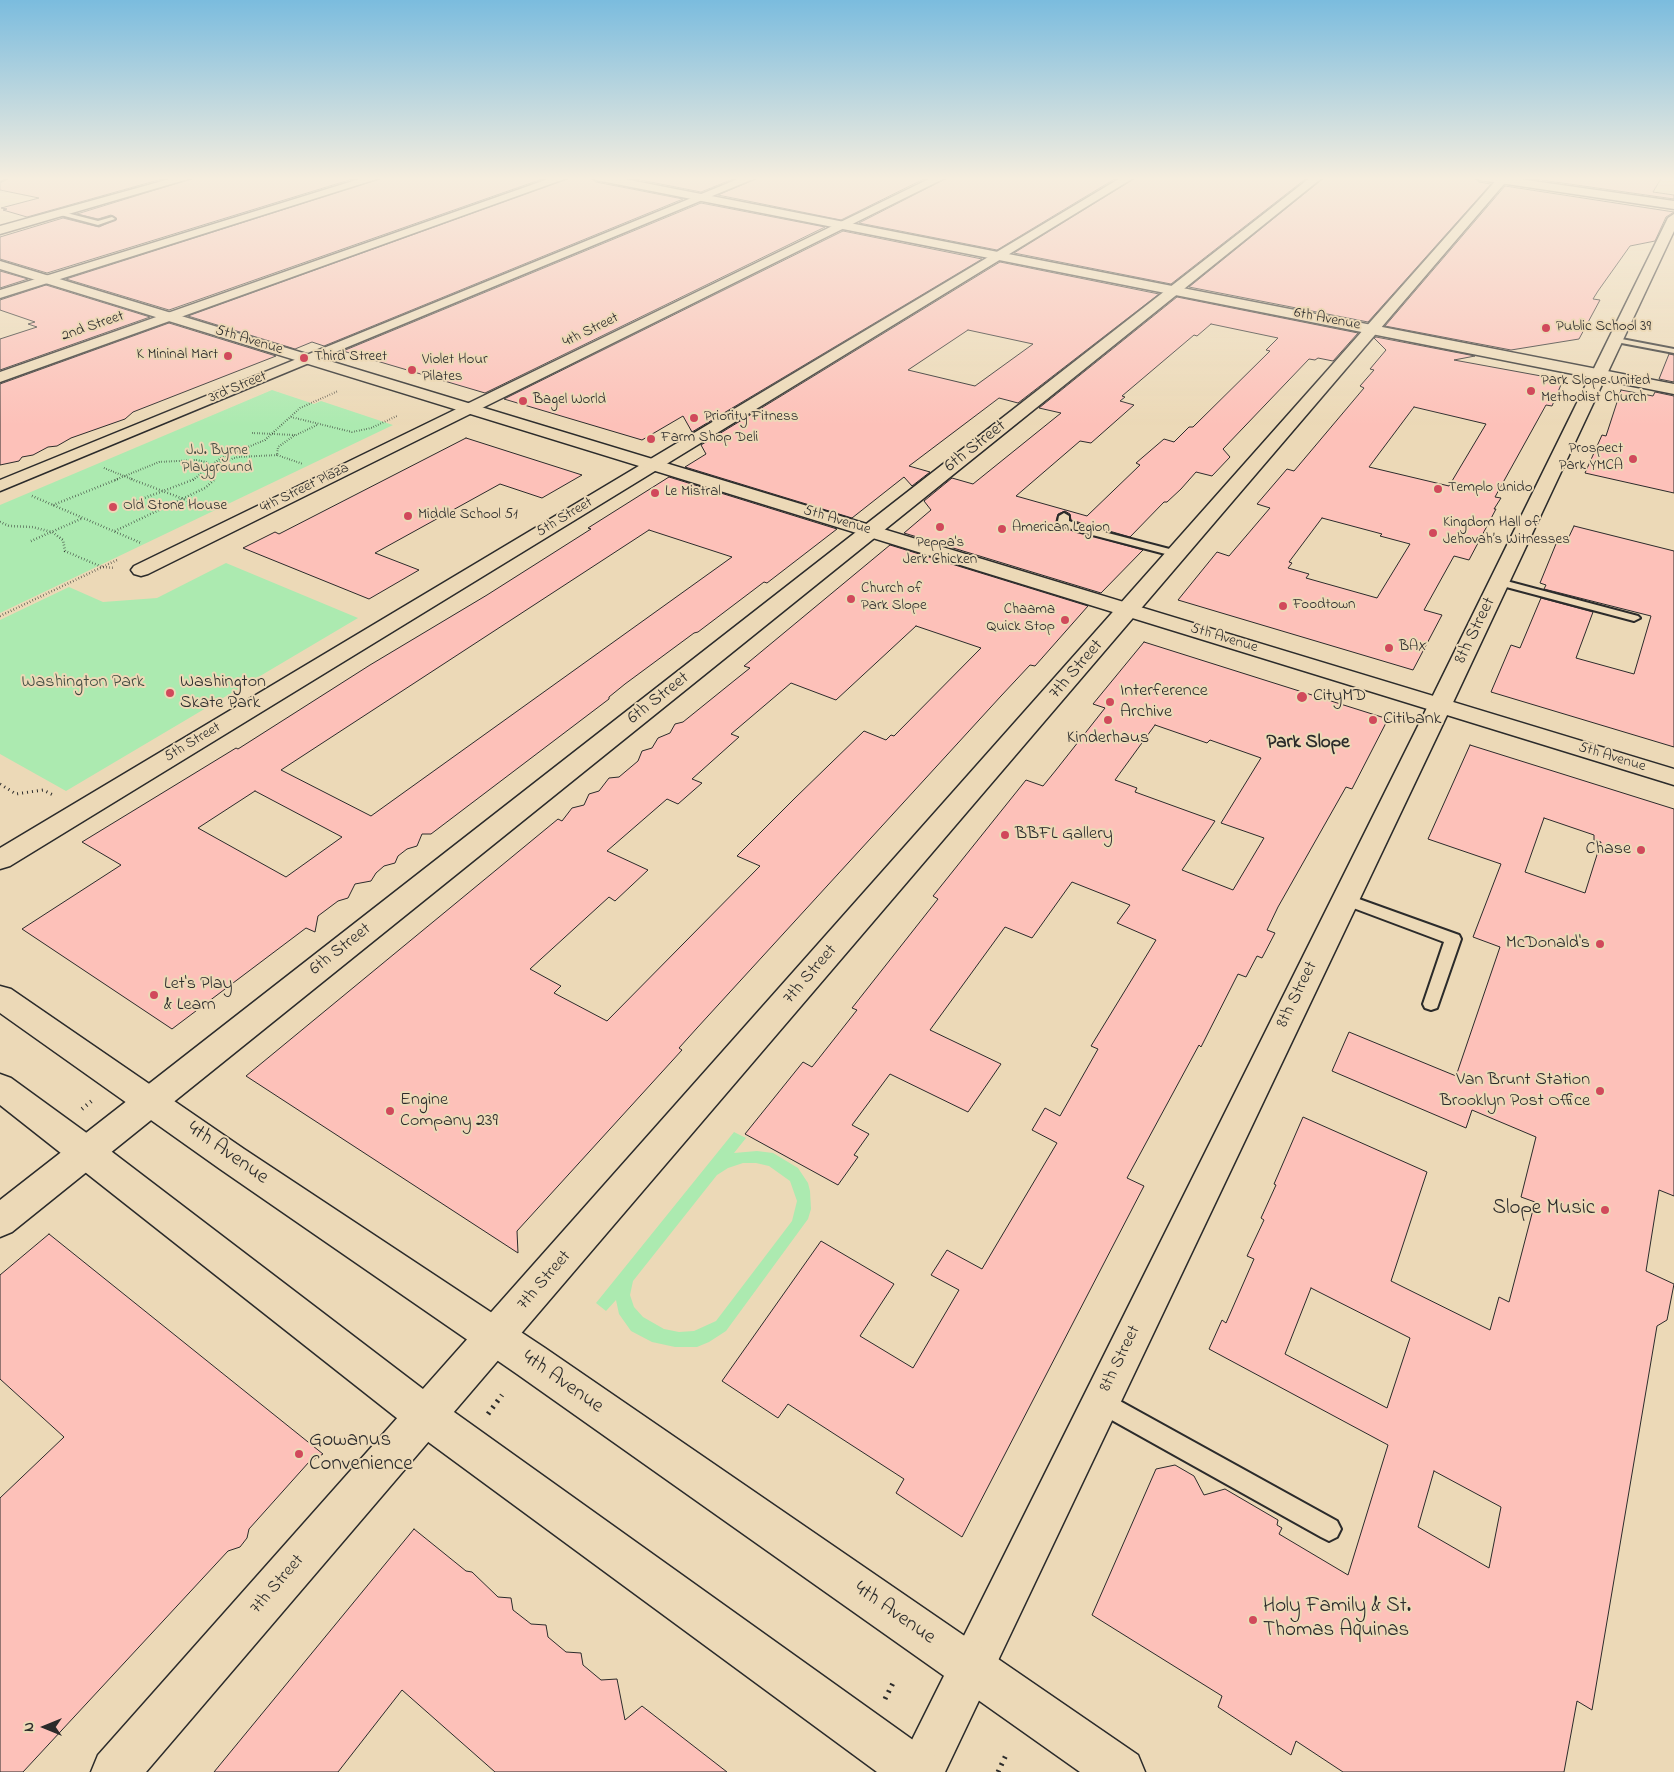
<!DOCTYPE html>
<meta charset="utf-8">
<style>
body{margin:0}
#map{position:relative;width:1674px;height:1772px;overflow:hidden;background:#ecd9b7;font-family:"Indie Flower",sans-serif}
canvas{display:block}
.north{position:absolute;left:20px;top:1702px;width:50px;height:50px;-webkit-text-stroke:4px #ecd9b7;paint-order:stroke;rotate:270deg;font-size:14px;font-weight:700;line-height:20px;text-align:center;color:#2b2b2b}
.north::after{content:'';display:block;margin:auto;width:18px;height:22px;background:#2b2b2b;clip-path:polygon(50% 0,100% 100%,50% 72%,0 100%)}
</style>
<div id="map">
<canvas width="1674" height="1772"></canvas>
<div class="north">N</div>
</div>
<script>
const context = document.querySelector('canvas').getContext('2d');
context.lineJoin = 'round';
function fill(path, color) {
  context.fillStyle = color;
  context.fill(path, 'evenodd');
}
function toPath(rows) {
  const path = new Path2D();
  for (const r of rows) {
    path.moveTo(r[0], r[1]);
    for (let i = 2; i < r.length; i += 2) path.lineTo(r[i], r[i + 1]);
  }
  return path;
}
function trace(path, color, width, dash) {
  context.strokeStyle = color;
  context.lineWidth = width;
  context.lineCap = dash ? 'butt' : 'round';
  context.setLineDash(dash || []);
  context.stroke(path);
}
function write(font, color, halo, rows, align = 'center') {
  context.font = font + ' "Indie Flower",sans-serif';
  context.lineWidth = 4;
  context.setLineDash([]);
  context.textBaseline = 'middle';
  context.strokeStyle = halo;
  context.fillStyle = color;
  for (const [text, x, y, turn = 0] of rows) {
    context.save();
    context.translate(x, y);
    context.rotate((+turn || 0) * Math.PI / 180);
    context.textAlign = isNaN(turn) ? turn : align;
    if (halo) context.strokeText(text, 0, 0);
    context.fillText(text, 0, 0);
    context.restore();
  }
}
fill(toPath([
 [272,390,314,404,321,401,393,425,0,613,0,505],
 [226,563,358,618,66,791,0,754,0,620,69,587,103,602,157,598],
 [734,1132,746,1138,734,1153,757,1151,773,1153,798,1168,808,1183,810,1191,811,1209,808,1219,726,1331,709,1342,697,1347,675,1347,652,1342,631,1331,619,1314,616,1300,606,1311,596,1303],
 [743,1163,756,1163,769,1166,790,1181,797,1201,792,1221,716,1321,694,1331,679,1332,664,1329,643,1317,634,1307,630,1295,633,1281,717,1175,728,1168]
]), '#aceab0');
const building = toPath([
 [11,177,169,177,27,217,3,210,7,209,1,208,39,198,0,190,0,183,11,177],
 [197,177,359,177,47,273,0,259,0,237,63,218,99,227,117,219,111,215,98,219,77,214,197,177],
 [385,177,548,177,169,310,66,279,385,177],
 [572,177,589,177,596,182,683,199,324,346,312,342,295,349,188,316,572,177],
 [625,177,738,177,701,192,625,177],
 [760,177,928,177,841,220,718,195,760,177],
 [949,177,1118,177,997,250,859,223,949,177],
 [1137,177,1308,177,1171,284,1014,253,1137,177],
 [1325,177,1473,177,1479,182,1491,184,1368,322,1189,287,1325,177],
 [1520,177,1662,177,1653,192,1674,195,1674,199,1520,177],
 [1505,186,1674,212,1666,217,1655,241,1630,246,1598,291,1593,299,1600,300,1579,339,1511,350,1385,326,1505,186],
 [701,203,825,227,485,393,343,351,701,203],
 [843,231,982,259,692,432,683,416,642,440,504,399,843,231],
 [1000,262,1159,294,1018,403,999,398,909,466,930,472,912,486,904,477,852,518,685,467,706,454,701,445,1000,262],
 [968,330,1033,344,975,386,908,370,968,330],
 [0,271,28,279,0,288,0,271],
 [46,285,150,317,0,370,0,339,37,327,28,324,35,322,0,310,0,300,46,285],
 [1177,297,1358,333,1333,361,1318,358,1315,360,1309,359,1223,449,1230,457,1212,476,1196,472,1181,489,1167,502,1164,502,1130,537,1071,520,1070,514,1065,511,1058,514,1056,521,1060,527,1143,550,1101,593,904,533,931,510,924,501,952,478,973,484,1061,413,1039,408,1177,297],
 [1211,324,1278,338,1266,350,1270,351,1193,427,1189,427,1174,442,1164,439,1136,463,1140,465,1087,516,1016,496,1080,441,1091,443,1134,405,1120,401,1125,397,1122,396,1194,335,1197,336,1211,324],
 [169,323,276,356,133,412,125,419,71,438,57,446,48,447,33,455,22,457,19,461,0,465,0,384,169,323],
 [1376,337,1475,356,1454,360,1563,380,1552,406,1546,405,1495,497,1501,498,1494,509,1496,509,1469,560,1454,556,1424,610,1442,615,1413,670,1178,600,1217,552,1229,556,1270,508,1257,504,1287,469,1294,471,1364,388,1360,386,1374,370,1370,369,1386,350,1374,338,1376,337],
 [1414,407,1486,424,1449,486,1369,467,1414,407],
 [1322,518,1382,534,1380,536,1410,544,1377,598,1306,578,1309,574,1288,568,1292,563,1289,562,1322,518],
 [1669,354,1674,355,1674,382,1659,379,1669,354],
 [1621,390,1653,396,1655,392,1674,396,1674,493,1585,473,1602,435,1606,436,1621,390],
 [466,438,582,475,542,498,500,484,375,553,419,570,369,599,243,548,275,532,279,534,466,438],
 [669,477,837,529,767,583,764,582,698,632,694,633,625,684,609,697,609,699,431,834,422,834,417,846,407,849,398,856,395,863,384,866,376,873,371,881,355,884,348,898,338,901,318,916,315,932,306,928,172,1029,22,929,121,865,82,842,236,748,238,749,370,665,487,595,591,529,588,528,669,477],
 [649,530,732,557,371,816,281,770,649,530],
 [255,791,342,837,286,877,198,828,255,791],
 [1574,526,1674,551,1674,747,1491,692,1511,645,1520,648,1541,598,1593,612,1576,658,1634,674,1651,616,1544,589,1546,585,1540,583,1558,539,1567,541,1574,526],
 [890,545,1088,606,1035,666,1030,665,1001,696,697,1028,679,1048,682,1050,517,1231,518,1253,246,1076,558,819,562,821,572,808,584,805,589,794,599,791,609,778,619,777,638,761,642,751,652,748,658,738,670,733,675,724,683,722,735,680,750,668,744,666,890,545],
 [916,626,981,648,894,736,891,735,886,740,864,731,795,798,737,856,760,866,607,1021,554,993,561,986,530,969,609,897,615,901,648,870,607,851,667,799,678,804,702,783,692,779,739,737,731,734,791,683,836,700,916,626],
 [1144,642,1388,719,1352,789,1346,787,1278,907,1267,930,1275,933,1262,958,1257,956,1246,977,1238,974,1201,1047,1199,1045,1140,1154,1127,1178,1144,1186,962,1537,896,1493,904,1479,788,1404,778,1418,722,1381,821,1241,894,1284,860,1336,913,1368,959,1290,931,1275,947,1250,982,1269,1057,1143,1032,1130,1045,1108,1060,1116,1098,1049,1091,1046,1156,940,1117,923,1130,905,1072,882,1032,938,1005,927,930,1030,1001,1064,968,1112,890,1074,852,1125,869,1134,854,1155,858,1157,838,1185,745,1134,803,1062,812,1067,857,1010,852,1008,938,899,933,896,1026,780,1043,786,1056,770,1105,708,1093,704,1144,642],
 [1155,725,1207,743,1210,740,1261,758,1221,823,1264,838,1233,890,1182,870,1215,821,1135,792,1137,788,1115,780,1155,725],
 [1470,745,1674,809,1674,1196,1659,1190,1646,1271,1674,1284,1667,1320,1657,1326,1592,1710,1577,1701,1564,1772,1343,1772,1296,1741,1291,1755,1218,1707,1222,1696,1092,1615,1156,1469,1175,1465,1194,1476,1204,1495,1225,1489,1278,1520,1277,1525,1282,1528,1279,1534,1348,1575,1388,1445,1209,1349,1222,1320,1226,1323,1254,1259,1247,1256,1264,1220,1261,1218,1276,1185,1274,1184,1303,1117,1427,1172,1391,1281,1490,1330,1499,1297,1509,1302,1535,1202,1521,1197,1536,1137,1472,1110,1466,1128,1332,1071,1349,1032,1456,1076,1500,947,1473,937,1501,864,1428,839,1470,745],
 [1544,818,1594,835,1594,840,1601,842,1585,893,1525,872,1544,818],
 [1311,1288,1410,1338,1387,1408,1285,1354,1311,1288],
 [1434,1471,1501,1507,1489,1568,1418,1527,1434,1471],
 [49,1234,323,1454,309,1462,249,1529,247,1538,240,1547,228,1551,23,1772,0,1772,0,1498,64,1437,0,1379,0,1275,49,1234],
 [414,1529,466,1571,472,1572,498,1597,511,1598,513,1610,531,1624,546,1625,548,1637,566,1652,581,1653,583,1665,601,1680,617,1679,625,1720,642,1706,727,1772,495,1772,402,1690,338,1772,214,1772,414,1529]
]);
fill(building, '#fdc1b9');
trace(building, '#2b2b2b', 1);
const service = toPath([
 [59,211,98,221,112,217,115,219,98,225,57,214,59,211],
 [1611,337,1674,349,1674,353,1611,341,1611,337],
 [1064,513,1069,516,1069,521,1085,527,1181,552,1182,554,1177,557,1077,531,1061,525,1058,521,1059,516,1064,513],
 [1499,579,1638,616,1640,618,1634,621,1495,584,1495,580,1499,579],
 [1345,894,1459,935,1461,939,1437,1008,1431,1010,1425,1008,1423,1004,1444,942,1340,903,1337,899,1340,895,1345,894],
 [1100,1390,1337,1521,1341,1529,1337,1537,1329,1541,1321,1537,1092,1409,1089,1401,1092,1393,1100,1390]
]);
const minor = toPath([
 [0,177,9,177,0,181,0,177],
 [177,177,195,177,0,234,0,226,177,177],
 [366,177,383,177,0,298,0,290,366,177],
 [554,177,570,177,0,382,0,372,554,177],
 [743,177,758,177,0,491,0,480,743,177],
 [933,177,947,177,148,574,141,576,134,574,131,570,134,566,933,177],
 [1122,177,1135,177,10,866,0,869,0,848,1122,177],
 [1311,177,1323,177,12,1232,0,1237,0,1200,1311,177],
 [1499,177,1510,177,146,1772,91,1772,98,1755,1499,177],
 [1674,214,1674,231,1441,728,945,1772,896,1772,1417,728,1668,218,1674,214]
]);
const tertiary = toPath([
 [591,177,614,177,1674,384,1674,394,596,180,591,177],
 [1475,177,1505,177,1674,201,1674,209,1480,180,1475,177],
 [0,261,1674,769,1674,785,0,269,0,261]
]);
const primary = toPath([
 [0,986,11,989,244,1149,545,1348,1138,1755,1145,1772,1080,1772,517,1374,220,1169,0,1013,0,986],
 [0,1074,11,1078,99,1142,440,1402,934,1755,941,1772,877,1772,412,1430,0,1105,0,1074]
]);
trace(service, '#2b2b2b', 4);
trace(minor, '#2b2b2b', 3);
trace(tertiary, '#2b2b2b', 3);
trace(primary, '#2b2b2b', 3);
trace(toPath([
 [291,417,352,432,371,428,397,416],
 [252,433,295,435,278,447,277,455,303,464],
 [296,435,317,425],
 [277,455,238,457,212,465,221,458,265,440,300,408,338,391],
 [104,468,134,480],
 [115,480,159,462,196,460,206,462,216,469,214,480],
 [193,480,212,465]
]), '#2b2b2b', 2, [0.5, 2]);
trace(toPath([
 [131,479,210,509],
 [32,496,141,543],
 [131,503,195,479],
 [53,505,118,479],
 [0,522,9,526,32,527,52,532,63,540,65,551,102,567,115,568],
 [115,531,205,488,215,479],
 [31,541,83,518],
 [0,616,117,560]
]), '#2b2b2b', 2.5, [0.5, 2.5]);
trace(toPath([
 [0,784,16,794,43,790,53,795]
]), '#2b2b2b', 3, [1, 4]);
trace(toPath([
 [82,1109,93,1100]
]), '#2b2b2b', 4, [1, 4.5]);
trace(toPath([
 [488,1414,502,1395],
 [885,1699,895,1679],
 [998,1772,1006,1755]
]), '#2b2b2b', 5, [2, 5.5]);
fill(service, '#ecd9b7');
fill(minor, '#ecd9b7');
fill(tertiary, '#ecd9b7');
fill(primary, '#ecd9b7');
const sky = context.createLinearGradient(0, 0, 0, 425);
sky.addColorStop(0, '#7bbcde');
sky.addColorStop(0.42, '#f6eedf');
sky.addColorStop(1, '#f6eedf00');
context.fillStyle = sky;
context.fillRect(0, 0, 1674, 425);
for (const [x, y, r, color] of [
 [1546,328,5,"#d1495b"],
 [228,356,5,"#d1495b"],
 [304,358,5,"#d1495b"],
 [412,370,5,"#d1495b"],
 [1531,391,5,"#d1495b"],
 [523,401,5,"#d1495b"],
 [694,418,5,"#d1495b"],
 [651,439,5,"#d1495b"],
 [1633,459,5,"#d1495b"],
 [1438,489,5,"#d1495b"],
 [655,493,5,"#d1495b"],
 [113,507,5,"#d1495b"],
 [408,516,5,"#d1495b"],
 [940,527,5,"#d1495b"],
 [1002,529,5,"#d1495b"],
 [1433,533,5,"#d1495b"],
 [851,599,5,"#d1495b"],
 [1283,606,5,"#d1495b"],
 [1065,620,5,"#d1495b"],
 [1389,648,5,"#d1495b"],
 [170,693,5,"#d1495b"],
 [1302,697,6,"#d1495b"],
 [1110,702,5,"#d1495b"],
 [1108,720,5,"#d1495b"],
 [1373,720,5,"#d1495b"],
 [1005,835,5,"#d1495b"],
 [1641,850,5,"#d1495b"],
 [1600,944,5,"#d1495b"],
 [154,995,5,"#d1495b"],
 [1600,1091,5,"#d1495b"],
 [390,1111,5,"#d1495b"],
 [1605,1210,5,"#d1495b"],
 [299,1454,5,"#d1495b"],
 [1253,1620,5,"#d1495b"]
]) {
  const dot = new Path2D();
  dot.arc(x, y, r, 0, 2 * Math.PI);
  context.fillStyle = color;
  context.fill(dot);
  trace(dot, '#ecd9b7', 2);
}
write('15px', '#2b2b2b', '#ecd9b7', [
 ["6th Avenue",1327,320,11],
 ["2nd Street",93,327,-19],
 ["4th Street",591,331,-26],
 ["5th Avenue",249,341,17],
 ["3rd Street",238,388,-22],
 ["4th Street Plaza",305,489,-26],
 ["5th Street",565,518,-31],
 ["5th Avenue",837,521,17],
 ["5th Avenue",1224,639,17],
 ["5th Street",193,743,-31],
 ["5th Avenue",1612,758,17]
]);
write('15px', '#2b2b2b', '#ecd9b7', [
 ["Public School 39",1556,328],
 ["K Mininal Mart",218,356,"right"],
 ["Third Street",314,358],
 ["Violet Hour",422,361],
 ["Pilates",422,378],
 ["Park Slope United",1541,382],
 ["Methodist Church",1541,399],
 ["Bagel World",533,401],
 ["Priority Fitness",704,418],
 ["Farm Shop Deli",661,439],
 ["Prospect",1623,450,"right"],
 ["Park YMCA",1623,467,"right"],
 ["Templo Unido",1448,489],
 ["Le Mistral",665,493],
 ["Old Stone House",123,507],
 ["Middle School 51",418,516],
 ["Kingdom Hall of",1443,524],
 ["Jehovah’s Witnesses",1443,541],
 ["American Legion",1012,529],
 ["Peppa's",940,544,"center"],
 ["Jerk Chicken",940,561,"center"],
 ["Church of",861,590],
 ["Park Slope",861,607],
 ["Foodtown",1293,606],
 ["Chaama",1055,611,"right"],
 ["Quick Stop",1055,628,"right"],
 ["BAX",1399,648]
], 'left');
write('15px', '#3e483f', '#ecd9b7', [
 ["J.J. Byrne",217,452],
 ["Playground",217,469]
]);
write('18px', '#2b2b2b', '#ecd9b7', [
 ["6th Street",976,447,-38],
 ["8th Street",1476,631,-64],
 ["7th Street",1077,670,-49],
 ["6th Street",659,699,-38],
 ["6th Street",341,950,-38],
 ["7th Street",811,975,-49],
 ["8th Street",1298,995,-64],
 ["7th Street",545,1281,-49],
 ["8th Street",1121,1359,-64],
 ["7th Street",278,1585,-49]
]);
write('18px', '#3e483f', '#ecd9b7', [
 ["Washington Park",83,683]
]);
write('18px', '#2b2b2b', '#ecd9b7', [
 ["Washington",180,683],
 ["Skate Park",180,704],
 ["Interference",1120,692],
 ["Archive",1120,713],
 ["CityMD",1313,697],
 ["Citibank",1383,720],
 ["Kinderhaus",1108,739,"center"],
 ["BBFL Gallery",1015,835],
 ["Chase",1631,850,"right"],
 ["McDonald's",1590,944,"right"],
 ["Let's Play",164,985],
 ["& Learn",164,1006],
 ["Van Brunt Station",1590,1081,"right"],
 ["Brooklyn Post Office",1590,1102,"right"],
 ["Engine",400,1101],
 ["Company 239",400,1122]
], 'left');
write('bold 19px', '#2b2b2b', '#ecd9b7', [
 ["Park Slope",1308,744]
]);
write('21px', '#2b2b2b', '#ecd9b7', [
 ["4th Avenue",227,1154,35],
 ["4th Avenue",562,1383,35],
 ["4th Avenue",894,1614,35]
]);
write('21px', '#2b2b2b', '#ecd9b7', [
 ["Slope Music",1595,1210,"right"],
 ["Gowanus",309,1442],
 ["Convenience",309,1466],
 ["Holy Family & St.",1263,1608],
 ["Thomas Aquinas",1263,1632]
], 'left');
</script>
